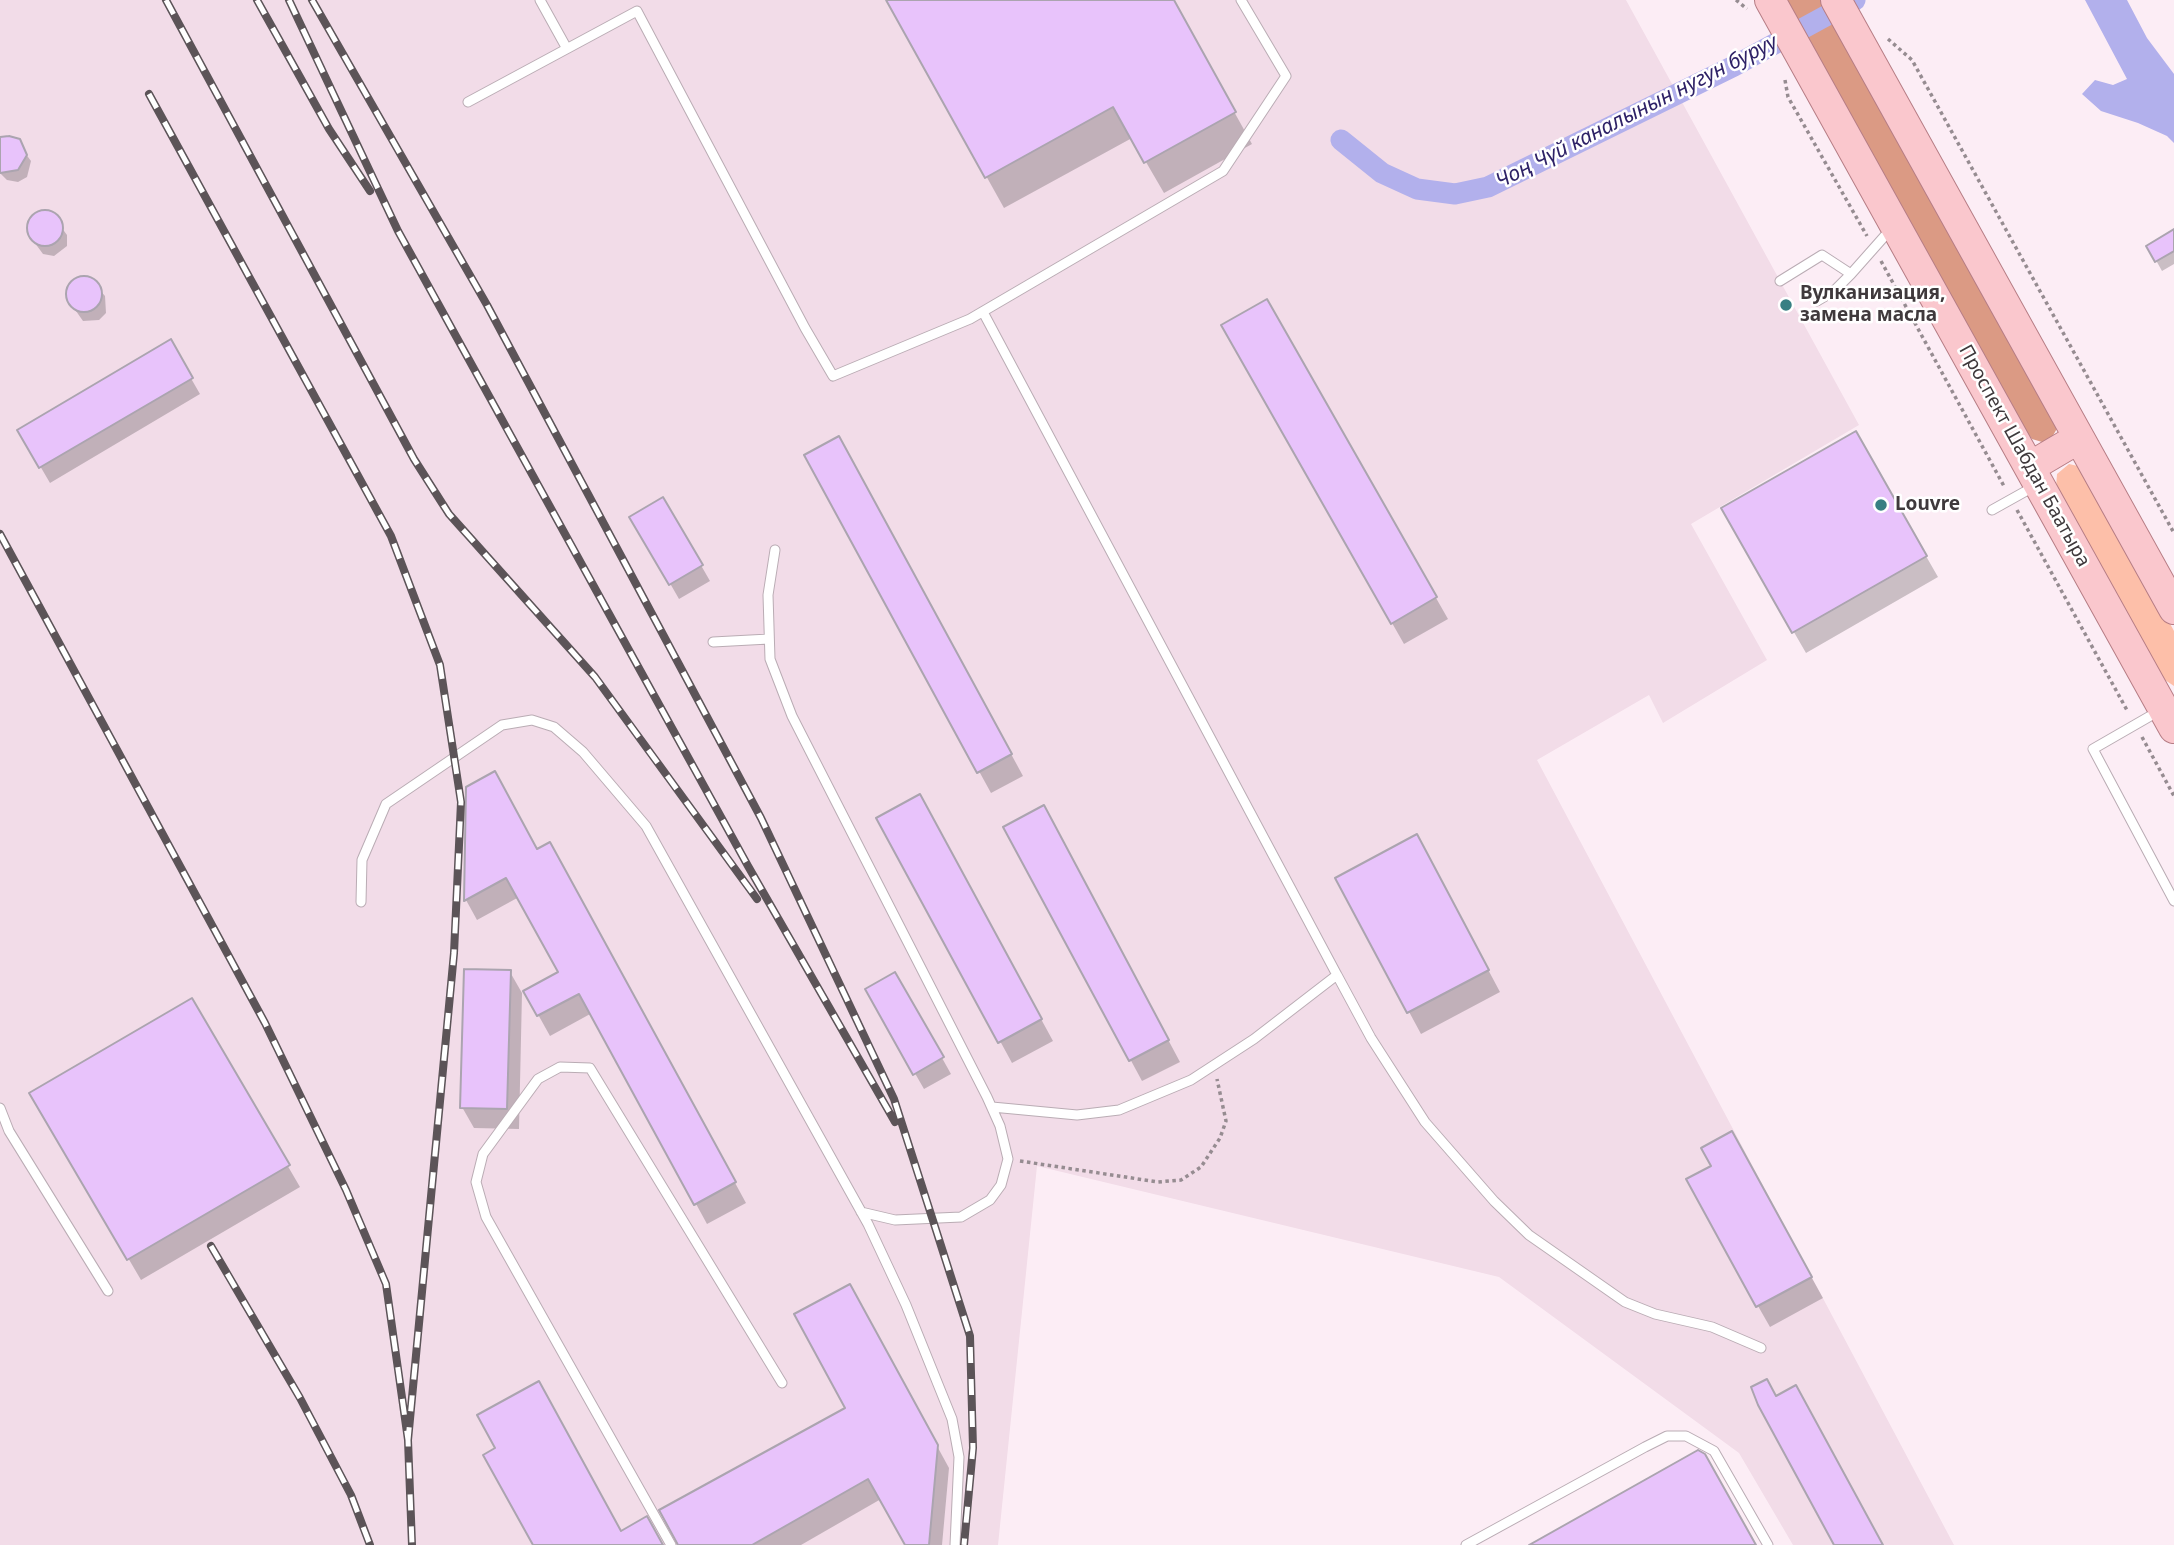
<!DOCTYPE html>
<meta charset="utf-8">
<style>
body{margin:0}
canvas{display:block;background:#fcedf5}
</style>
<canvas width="2174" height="1545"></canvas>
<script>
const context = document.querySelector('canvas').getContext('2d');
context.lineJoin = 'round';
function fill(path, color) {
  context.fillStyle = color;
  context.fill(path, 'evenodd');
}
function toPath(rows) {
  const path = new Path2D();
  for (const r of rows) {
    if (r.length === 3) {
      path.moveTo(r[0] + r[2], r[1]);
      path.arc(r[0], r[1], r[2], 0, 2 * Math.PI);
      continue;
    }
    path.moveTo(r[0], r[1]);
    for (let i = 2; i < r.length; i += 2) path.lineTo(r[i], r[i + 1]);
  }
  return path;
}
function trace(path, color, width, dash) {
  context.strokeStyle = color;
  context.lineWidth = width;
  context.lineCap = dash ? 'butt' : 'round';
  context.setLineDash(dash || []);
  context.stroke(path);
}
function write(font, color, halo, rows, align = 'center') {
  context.font = font + ' "Noto Sans",sans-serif';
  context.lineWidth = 5;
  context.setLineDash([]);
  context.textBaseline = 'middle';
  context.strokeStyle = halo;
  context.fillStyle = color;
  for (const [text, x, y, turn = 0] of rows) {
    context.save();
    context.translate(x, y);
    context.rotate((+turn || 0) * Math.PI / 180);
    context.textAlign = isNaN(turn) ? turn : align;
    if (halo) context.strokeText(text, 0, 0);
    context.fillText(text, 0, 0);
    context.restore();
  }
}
fill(toPath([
 [0,0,1626,0,1859,425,1691,524,1767,660,1663,723,1649,695,1537,760,1954,1545,1793,1545,1739,1453,1499,1277,1037,1166,998,1545,0,1545]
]), '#f2dce8');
fill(toPath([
 [2069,464,2082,467,2088,472,2174,631,2174,686,2162,678,2056,488,2057,474]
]), '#fdbfa9');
fill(toPath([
 [1784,0,1823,0,2059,425,2051,439,2042,442,2032,439,2025,430]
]), '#db9a84');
fill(toPath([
 [2085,0,2127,0,2147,38,2174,74,2174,143,2167,136,2138,123,2101,111,2082,94,2095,80,2113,85,2127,79]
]), '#b2b0ec');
fill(toPath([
 [888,0,1172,0,1252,144,1164,193,1132,138,1004,208],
 [14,138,31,161,27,177,18,182,7,180,0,173,0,142],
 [40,212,50,212,67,235,67,246,54,256,43,254,29,235,28,224],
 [2174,236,2174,264,2162,271,2148,246],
 [79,278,90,279,105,296,106,313,99,320,83,321,69,301,68,290],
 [1267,301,1448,619,1404,644,1223,326],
 [170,342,200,394,50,483,19,430],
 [1856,434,1938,577,1806,653,1723,509],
 [806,456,851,459,1023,776,991,793],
 [663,499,710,581,679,599,632,517],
 [467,788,537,851,562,865,746,1203,707,1224,592,1013,550,1036,525,991,560,972,519,897,477,920,466,900],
 [931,817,1053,1041,1012,1063,879,818],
 [1005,827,1055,828,1180,1062,1142,1081],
 [1428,857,1500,992,1421,1034,1337,878],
 [510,972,522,993,519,1129,474,1128,462,1107],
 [895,974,951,1074,924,1089,867,990],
 [191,1000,300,1187,141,1280,32,1094],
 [1743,1154,1823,1298,1770,1327,1758,1306,1713,1166],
 [861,1307,949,1468,942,1545,907,1545,881,1499,801,1545,678,1545,848,1409]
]), '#0003');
trace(toPath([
 [1341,140,1382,173,1417,189,1455,194,1488,187,1734,66,1855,0]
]), '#b2b0ec', 21);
const building = toPath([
 [886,0,1174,0,1236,112,1144,163,1113,107,985,178,886,0],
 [9,136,20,139,27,155,18,170,0,173,0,137,9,136],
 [45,228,18],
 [2174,229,2174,251,2155,262,2146,246,2174,229],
 [84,294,18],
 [1267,299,1437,597,1391,624,1221,325,1267,299],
 [171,339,193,378,39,468,17,430,171,339],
 [1856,431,1927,556,1792,633,1721,508,1856,431],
 [839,436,1012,754,977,773,804,455,839,436],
 [663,497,703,565,669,585,629,517,663,497],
 [495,771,537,849,550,842,736,1182,694,1205,579,994,537,1016,523,991,558,972,506,878,464,901,466,787,495,771],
 [920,794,1042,1019,998,1043,876,818,920,794],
 [1044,805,1169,1040,1129,1061,1003,827,1044,805],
 [1417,834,1489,970,1407,1013,1335,878,1417,834],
 [464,969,511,970,507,1109,460,1108,464,969],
 [895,972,944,1057,913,1075,865,989,895,972],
 [192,998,290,1165,127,1260,29,1093,192,998],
 [1732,1131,1812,1277,1756,1307,1686,1179,1711,1166,1701,1148,1732,1131],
 [850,1284,938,1445,929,1545,905,1545,868,1479,752,1545,678,1545,659,1510,845,1408,794,1314,850,1284],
 [1767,1379,1776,1396,1796,1385,1883,1545,1834,1545,1758,1405,1751,1387,1767,1379],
 [539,1381,621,1531,647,1516,663,1545,533,1545,483,1455,495,1448,477,1415,539,1381],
 [1698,1450,1705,1454,1756,1545,1529,1545,1698,1450]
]);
fill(building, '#e8c3fb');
trace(building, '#aba4af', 2);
const lane = toPath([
 [540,0,566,47],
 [468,102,637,11,805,328,833,376,970,319,1223,171,1286,76,1241,0],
 [1780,281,1822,255,1851,274,1890,230],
 [1817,301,1834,291,1851,274],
 [983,312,1337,975],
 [1992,510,2035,486],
 [775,550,768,595,770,659,792,716,987,1097,1000,1126,1008,1159,1001,1185,990,1200,961,1217,895,1220,861,1212],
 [713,642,769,639],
 [2159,711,2093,749,2174,901],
 [361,902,362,860,386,804,502,725,532,720,554,727,583,752,646,826,868,1224,906,1305,952,1419,959,1457,955,1545],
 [992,1107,1077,1115,1119,1110,1191,1080,1254,1039,1337,975,1371,1038,1425,1122,1494,1201,1529,1235,1625,1302,1655,1314,1712,1327,1761,1348],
 [0,1108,9,1131,108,1291],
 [671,1545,486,1217,476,1182,483,1154,538,1079,560,1067,590,1068,782,1383],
 [1466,1545,1645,1447,1667,1436,1686,1436,1714,1451,1768,1545]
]);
const primary = toPath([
 [1770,0,2174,728],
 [1836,0,2174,609],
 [2030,467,2079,438]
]);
trace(lane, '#baacb4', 11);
trace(primary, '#b67d85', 32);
trace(toPath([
 [1736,0,1747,9],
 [1888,39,1912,60,2174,533],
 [1785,80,1788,97,1867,236],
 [1881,261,2005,488],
 [2017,510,2128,712],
 [2142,737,2174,796],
 [1020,1161,1158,1182,1181,1180,1201,1167,1220,1138,1226,1121,1217,1079]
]), '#968c91', 3.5, [3.5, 3.5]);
trace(lane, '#fff', 9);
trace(primary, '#fac7cd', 30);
const rail = toPath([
 [166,0,414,459,449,514,595,677,757,899],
 [257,0,329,129,370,191],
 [289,0,398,231,748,866,895,1122],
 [312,0,487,305,761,818,894,1099,970,1336,973,1448,964,1545],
 [149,94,391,536,440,665,461,802,454,953,408,1440],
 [0,534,265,1023,346,1190,386,1284,408,1440,412,1545],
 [211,1246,300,1398,351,1495,370,1545]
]);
trace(rail, '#5c5458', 8);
trace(rail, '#fff', 5, [16]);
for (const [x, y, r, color] of [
 [1786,305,7,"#377f83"],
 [1881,505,7,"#377f83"]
]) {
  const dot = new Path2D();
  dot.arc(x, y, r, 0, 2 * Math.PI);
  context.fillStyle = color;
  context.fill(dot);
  trace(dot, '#fff', 2.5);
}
write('bold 19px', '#3f393c', '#fff', [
 ["Вулканизация,",1800,294],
 ["замена масла",1800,316],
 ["Louvre",1895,505]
], 'left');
write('19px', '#3f393c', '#fff', [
 ["Проспект Шабдан Баатыра",2024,456,61]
]);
write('italic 21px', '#2e2267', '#fff', [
 ["Чоң Чүй каналынын нугун буруу",1637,112,-27]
]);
</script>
